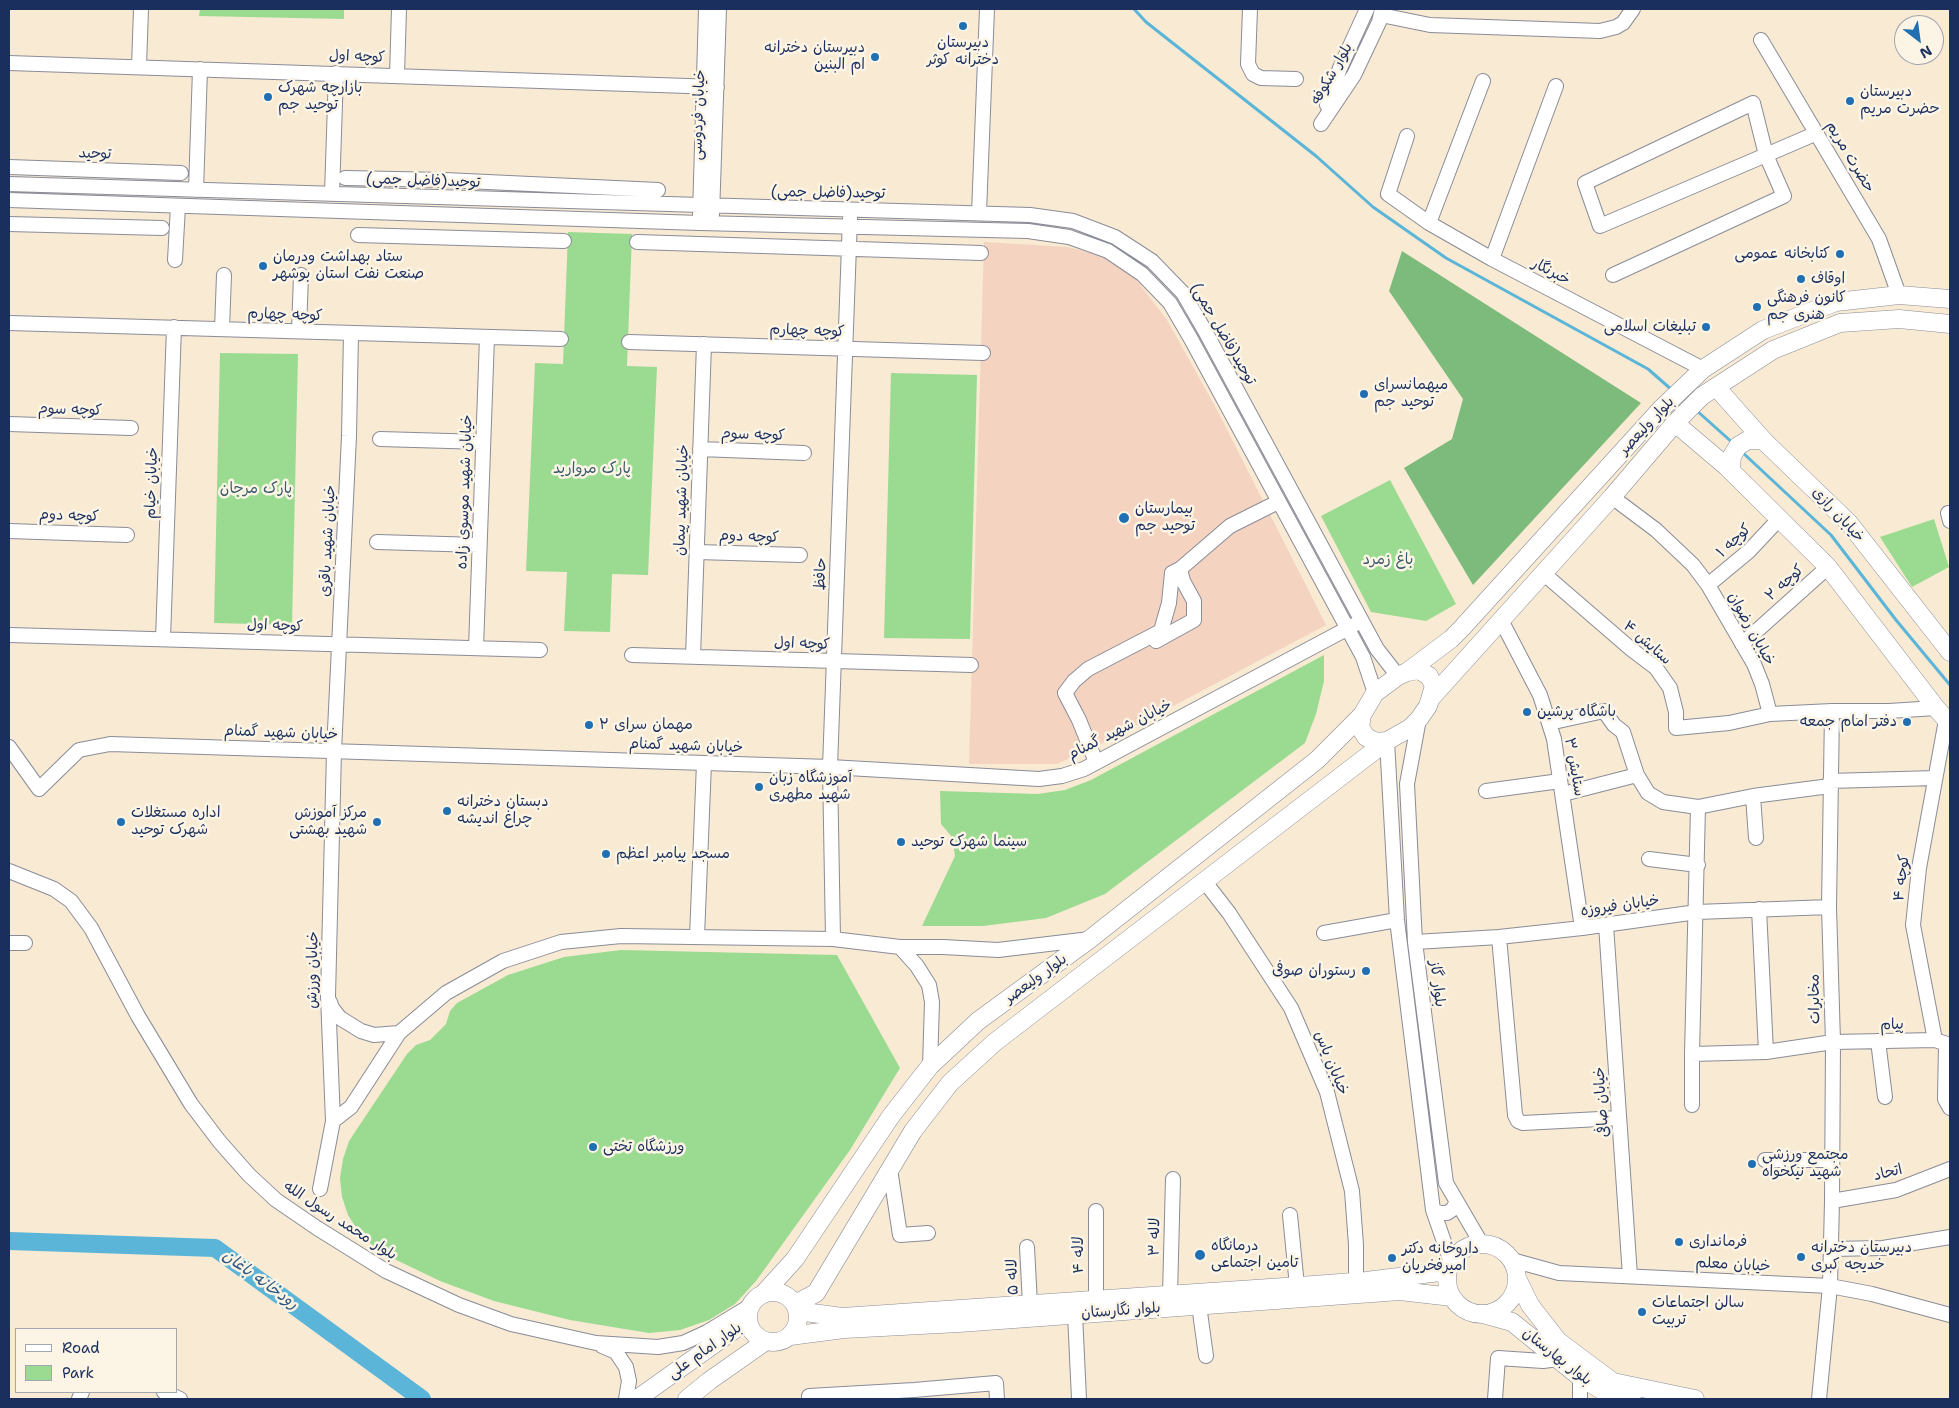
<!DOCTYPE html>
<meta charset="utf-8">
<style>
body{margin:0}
#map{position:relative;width:1959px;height:1408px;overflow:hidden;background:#f8ead3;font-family:"Shantell Sans",sans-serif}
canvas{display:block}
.frame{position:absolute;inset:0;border:10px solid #1b2f5e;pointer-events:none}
.legend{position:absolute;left:15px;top:1328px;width:162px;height:65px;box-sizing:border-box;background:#fcf5e5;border:1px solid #a2a6af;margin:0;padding:6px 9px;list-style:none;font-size:15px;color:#1b2f5e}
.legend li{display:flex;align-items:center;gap:10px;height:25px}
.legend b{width:25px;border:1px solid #a2a6af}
.north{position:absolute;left:1894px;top:15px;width:50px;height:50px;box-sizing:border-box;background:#fcf5e5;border:1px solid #a2a6af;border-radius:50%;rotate:150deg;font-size:14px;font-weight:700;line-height:20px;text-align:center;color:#1b2f5e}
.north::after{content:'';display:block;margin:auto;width:18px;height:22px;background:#1f6fb2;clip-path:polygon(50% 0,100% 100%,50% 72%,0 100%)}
</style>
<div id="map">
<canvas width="1959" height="1408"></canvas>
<div class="frame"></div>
<ul class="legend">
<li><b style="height:6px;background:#fff"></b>Road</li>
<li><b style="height:14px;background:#9bdb91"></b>Park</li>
</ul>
<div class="north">N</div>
</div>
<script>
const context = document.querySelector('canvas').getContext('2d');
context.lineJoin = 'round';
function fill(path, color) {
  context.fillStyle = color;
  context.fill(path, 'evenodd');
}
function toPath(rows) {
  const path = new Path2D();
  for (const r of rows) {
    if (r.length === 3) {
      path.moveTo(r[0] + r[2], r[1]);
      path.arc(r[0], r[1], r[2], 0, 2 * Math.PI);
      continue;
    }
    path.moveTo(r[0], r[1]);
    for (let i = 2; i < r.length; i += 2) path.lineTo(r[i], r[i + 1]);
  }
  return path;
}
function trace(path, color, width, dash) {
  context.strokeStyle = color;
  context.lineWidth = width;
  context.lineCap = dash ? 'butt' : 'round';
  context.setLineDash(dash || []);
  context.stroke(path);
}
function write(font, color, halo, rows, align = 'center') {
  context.font = font + ' "Shantell Sans","Playpen Sans Arabic",sans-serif';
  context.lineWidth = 5;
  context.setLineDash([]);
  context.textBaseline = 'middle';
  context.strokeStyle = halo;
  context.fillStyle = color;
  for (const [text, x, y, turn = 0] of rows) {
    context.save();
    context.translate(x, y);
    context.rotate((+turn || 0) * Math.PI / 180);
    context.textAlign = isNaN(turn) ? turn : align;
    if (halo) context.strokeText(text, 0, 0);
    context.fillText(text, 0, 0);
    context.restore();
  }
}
fill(toPath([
 [984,242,1067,247,1122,261,1167,320,1217,410,1326,625,1109,740,1057,764,969,764]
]), '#f4d3c0');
fill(toPath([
 [200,9,344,9,344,19,199,16],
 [568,232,632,234,627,366,657,367,648,575,612,574,610,632,564,631,567,572,526,571,535,363,563,364],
 [220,353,298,354,292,625,214,623],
 [891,373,977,375,970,639,884,638],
 [1390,480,1456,604,1426,621,1371,612,1321,516],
 [1934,519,1949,567,1912,587,1880,537],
 [1324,655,1324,681,1316,714,1305,743,1105,894,1046,918,983,926,922,926,955,856,952,837,941,824,940,791,1038,794,1065,790,1091,780],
 [621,950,837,955,900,1068,850,1150,756,1281,735,1304,709,1320,680,1330,649,1333,570,1320,494,1301,440,1281,388,1256,372,1245,358,1231,348,1215,342,1197,340,1178,343,1159,349,1141,407,1054,416,1045,430,1040,446,1024,450,1011,457,1003,508,975,564,957]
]), '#9bdb91');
fill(toPath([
 [1402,251,1641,403,1473,585,1404,468,1452,439,1463,399,1389,291]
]), '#7cbb7b');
trace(toPath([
 [1134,9,1146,22,1316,156,1373,207,1446,258,1648,369,1672,390],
 [1696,410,1734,444],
 [1742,452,1831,535,1896,620,1950,685]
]), '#5ab5d8', 3);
trace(toPath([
 [9,1241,215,1248,422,1399]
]), '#5ab5d8', 18);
const minor = toPath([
 [1250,9,1248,64,1253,74,1261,78,1296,79],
 [1381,15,1430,25,1600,31,1616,27,1623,23,1633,9],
 [1761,40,1879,239,1899,295],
 [9,63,717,87],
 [139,67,141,9],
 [397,75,399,9],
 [1327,105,1340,68,1367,9],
 [1321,124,1354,75,1379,22,1382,9],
 [1407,136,1388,194,1429,223,1492,259,1703,369],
 [9,167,181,173],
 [345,178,445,180,658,190],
 [9,184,1030,215,1073,221,1115,237,1152,261,1183,293,1205,331,1377,649,1398,676],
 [196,190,200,69],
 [332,194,336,73],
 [9,200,700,223,1028,231,1069,237,1108,251,1142,274,1170,303,1191,339,1363,657,1375,693],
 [979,213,987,9],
 [700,215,706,9],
 [712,215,719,9],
 [1429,223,1483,81],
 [9,224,162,228],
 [358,235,564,241],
 [637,242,981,253],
 [1492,259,1556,86],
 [175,260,178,206],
 [1613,275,1784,196,1766,155,1753,103,1585,183,1600,226,1766,155,1817,133],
 [9,323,561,339],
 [222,329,224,275],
 [299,331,301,275],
 [629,342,983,353],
 [9,424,131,428],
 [380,439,483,442],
 [700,449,804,453],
 [1612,497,1656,530,1693,565,1708,585,1754,664,1762,684,1770,714],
 [1948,513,1950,521],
 [9,531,127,535],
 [377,542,479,545],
 [697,552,800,555],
 [1543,573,1631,649,1656,668,1670,688,1676,712,1676,728,1729,723,1770,714,1832,711,1889,711,1936,708],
 [1708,585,1749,551,1779,519],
 [1501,620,1540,695,1554,739,1582,928],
 [9,635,540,650],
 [163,639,174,327],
 [1156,641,1194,620,1194,601,1183,581,1180,569],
 [1742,644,1828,567],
 [476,648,487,337],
 [632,655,971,665],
 [693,657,704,344],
 [1419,719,1407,784,1415,942,1446,1183,1481,1243],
 [1549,723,1604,711,1614,725,1623,732,1637,775],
 [1387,741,1397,920,1433,1210,1451,1262],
 [9,747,39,789,79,750,110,744,830,767,1039,779,1062,776,1084,769,1354,625],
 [1096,762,1079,720,1065,693,1074,681,1088,669,1161,631,1169,603,1172,573,1180,569,1230,526,1278,502],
 [1830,781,1935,778],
 [1486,791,1560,781],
 [1563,794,1637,775,1648,793,1663,802,1698,807,1753,796,1830,786],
 [1753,796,1756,838],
 [1698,807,1692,1054,1766,1052,1833,1042,1935,1040,1950,1045],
 [1649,859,1698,865],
 [9,871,54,889,71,901,91,928,138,1016,191,1104,219,1141,249,1175,276,1200,317,1228,386,1271,459,1305,511,1324,596,1343,658,1347,683,1343,707,1332,750,1306],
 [1205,882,1229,913,1291,1008,1327,1092,1352,1191,1356,1245,1356,1282],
 [1759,909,1766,1052],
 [1606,925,1630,1276],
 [1324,933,1397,920],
 [697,937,704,763],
 [1499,937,1515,1115,1518,1121,1523,1123,1619,1118],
 [833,939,830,767,850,218],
 [1415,942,1499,937,1582,928,1697,912,1829,907],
 [9,943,25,943],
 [900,947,917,966,929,985,932,1002,930,1066],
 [330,1002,332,1008,340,1018,361,1031,374,1035,399,1033],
 [1935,1040,1913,925,1919,868,1946,720],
 [1878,1041,1885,1097],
 [1946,1045,1945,1099,1950,1108],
 [1692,1105,1692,1054],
 [333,1121,351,1107,399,1033,446,993,503,961,561,942,621,936,833,939,900,947,943,947,998,950,1090,939],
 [1765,1160,1832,1160],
 [890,1169,900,1235,928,1233],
 [320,1189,333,1121,328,996,334,751,349,436,351,333],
 [1832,1201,1896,1190,1950,1169],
 [1433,1210,1440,1213,1447,1213,1453,1209,1456,1203],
 [1096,1211,1096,1300],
 [1290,1215,1297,1286],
 [1027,1247,1030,1304],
 [1830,1249,1883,1248,1950,1237],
 [1512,1260,1559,1273,1830,1286,1872,1294,1950,1315],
 [1170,1295,1173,1179],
 [1199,1305,1206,1356],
 [1075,1314,1079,1399],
 [602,1346,616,1352,626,1367,629,1381,626,1399],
 [1580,1377,1580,1399],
 [164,1392,180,1399],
 [79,1399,82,1392],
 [809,1399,809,1396,914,1390,996,1383,997,1399],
 [1495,1399,1498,1358,1543,1361,1558,1359],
 [1819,1399,1830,1286,1832,1201,1833,1042,1829,907,1832,711]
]);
const major = toPath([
 [1716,387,1765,442,1849,523,1950,652],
 [1675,423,1727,467,1828,567,1936,708,1950,724],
 [1733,473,1731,468,1732,456,1738,446,1748,440,1760,440,1765,442],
 [1419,670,1429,676,1434,686,1428,706,1419,719,1410,728,1387,741,1376,742,1366,737,1360,727,1362,715,1375,693,1398,676,1407,672,1419,670],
 [1407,672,1451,639,1461,629,1661,409,1703,369,1763,330,1836,302,1899,295,1950,299],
 [1432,697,1612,497,1675,423,1702,396,1773,350,1840,323,1899,319,1950,324],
 [1482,1279,35],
 [1517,1278,1530,1305,1558,1341,1613,1382,1695,1399],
 [773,1317,25],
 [764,1293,795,1259,891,1116,930,1066,978,1021,1090,939,1317,760,1362,715],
 [795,1304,816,1293,913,1131,950,1083,995,1042,1387,741],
 [797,1311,842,1317,1314,1285,1366,1281,1448,1271],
 [1483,1314,1512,1322,1580,1377,1608,1394,1632,1399],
 [790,1336,844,1329,959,1323,1400,1291,1452,1297],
 [637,1399,748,1320],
 [687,1399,709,1381,766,1341]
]);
trace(minor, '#8a8c98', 16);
trace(major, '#8a8c98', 19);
trace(minor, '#fff', 14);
trace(major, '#fff', 18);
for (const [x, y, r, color] of [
 [963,26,5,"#1f6fb2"],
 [875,57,5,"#1f6fb2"],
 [268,97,5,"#1f6fb2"],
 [1850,101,5,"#1f6fb2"],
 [1840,254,5,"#1f6fb2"],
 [263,266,5,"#1f6fb2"],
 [1801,279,5,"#1f6fb2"],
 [1757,307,5,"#1f6fb2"],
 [1706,327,5,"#1f6fb2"],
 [1364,394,5,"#1f6fb2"],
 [1124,518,6,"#1f6fb2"],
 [1527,712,5,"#1f6fb2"],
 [1907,722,5,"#1f6fb2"],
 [589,725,5,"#1f6fb2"],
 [759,787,5,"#1f6fb2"],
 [447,811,5,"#1f6fb2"],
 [121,822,5,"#1f6fb2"],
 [377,822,5,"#1f6fb2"],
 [901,842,5,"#1f6fb2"],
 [606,854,5,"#1f6fb2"],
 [1366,971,5,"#1f6fb2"],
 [593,1147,5,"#1f6fb2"],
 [1752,1164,5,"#1f6fb2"],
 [1679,1242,5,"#1f6fb2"],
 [1200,1255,6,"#1f6fb2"],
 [1801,1257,5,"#1f6fb2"],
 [1392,1258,5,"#1f6fb2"],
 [1642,1312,5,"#1f6fb2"]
]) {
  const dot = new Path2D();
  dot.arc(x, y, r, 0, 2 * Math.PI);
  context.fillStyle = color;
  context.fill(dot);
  trace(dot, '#fcf5e5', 2);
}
write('15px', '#1b2f5e', '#fcf5e5', [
 ["دبیرستان",963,43,"center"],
 ["دخترانه کوثر",963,60,"center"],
 ["دبیرستان دخترانه",865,48,"right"],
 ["ام البنین",865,65,"right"],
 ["بازارچه شهرک",278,88],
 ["توحید جم",278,105],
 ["دبیرستان",1860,92],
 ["حضرت مریم",1860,109],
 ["کتابخانه عمومی",1830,254,"right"],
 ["ستاد بهداشت ودرمان",273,257],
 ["صنعت نفت استان بوشهر",273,274],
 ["اوقاف",1811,279],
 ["کانون فرهنگی",1767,298],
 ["هنری جم",1767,315],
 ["تبلیغات اسلامی",1696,327,"right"],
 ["میهمانسرای",1374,385],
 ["توحید جم",1374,402],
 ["بیمارستان",1135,509],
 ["توحید جم",1135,526],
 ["باشگاه پرشین",1537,712],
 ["دفتر امام جمعه",1897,722,"right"],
 ["مهمان سرای ۲",599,725],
 ["آموزشگاه زبان",769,778],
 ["شهید مطهری",769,795],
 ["دبستان دخترانه",457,802],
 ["چراغ اندیشه",457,819],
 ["اداره مستغلات",131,813],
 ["شهرک توحید",131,830],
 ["مرکز آموزش",367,813,"right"],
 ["شهید بهشتی",367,830,"right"],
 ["سینما شهرک توحید",911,842],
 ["مسجد پیامبر اعظم",616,854],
 ["رستوران صوفی",1356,971,"right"],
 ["ورزشگاه تختی",603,1147],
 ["مجتمع ورزشی",1762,1155],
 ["شهید نیکخواه",1762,1172],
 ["فرمانداری",1689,1242],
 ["درمانگاه",1211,1246],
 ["تامین اجتماعی",1211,1263],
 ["دبیرستان دخترانه",1811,1248],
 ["خدیجه کبری",1811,1265],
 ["داروخانه دکتر",1402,1249],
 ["امیرفخریان",1402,1266],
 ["سالن اجتماعات",1652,1303],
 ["تربیت",1652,1320]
], 'left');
write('15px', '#1b2f5e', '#fcf5e5', [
 ["کوچه اول",357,57,2],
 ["بلوار شکوفه",1332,74,-60],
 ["خیابان فردوسی",699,115,-88],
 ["توحید",95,154,2],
 ["حضرت مریم",1850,157,59],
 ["توحید(فاضل جمی)",423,181,2],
 ["توحید(فاضل جمی)",828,193,1],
 ["خبرنگار",1551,272,28],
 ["کوچه چهارم",285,315,2],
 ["کوچه چهارم",807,331,2],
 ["توحید(فاضل جمی)",1223,334,60],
 ["کوچه سوم",70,410,2],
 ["بلوار ولیعصر",1647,426,-47],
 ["کوچه سوم",753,435,2],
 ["خیابان خیام",152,483,-88],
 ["خیابان شهید موسوی زاده",465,492,-88],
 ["خیابان شهید پیمان",682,500,-88],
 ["خیابان رازی",1838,515,47],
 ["کوچه دوم",69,516,2],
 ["کوچه دوم",749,537,2],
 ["خیابان شهید باقری",328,541,-87],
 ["کوچه ۱",1734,541,-43],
 ["حافظ",821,574,-88],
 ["کوچه ۲",1785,583,-42],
 ["کوچه اول",275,626,2],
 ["خیابان رضوان",1751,629,61],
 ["ستایش ۴",1647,643,41],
 ["کوچه اول",802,644,2],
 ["خیابان شهید گمنام",1120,730,-27],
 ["خیابان شهید گمنام",281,733,2],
 ["خیابان شهید گمنام",686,746,2],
 ["ستایش ۳",1574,767,80],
 ["کوچه ۴",1902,878,-83],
 ["خیابان فیروزه",1620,906,-8],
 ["خیابان ورزش",313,970,-89],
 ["بلوار ولیعصر",1036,979,-36],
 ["بلوار گاز",1437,984,83],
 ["مخابرات",1815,999,-91],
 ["پیام",1892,1025,-1],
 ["خیابان یاس",1331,1063,68],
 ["خیابان صافی",1602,1102,-94],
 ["اتحاد",1888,1173,-14],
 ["بلوار محمد رسول الله",340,1221,33],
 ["لاله ۳",1155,1237,-89],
 ["لاله ۴",1079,1255,-90],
 ["خیابان معلم",1733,1265,3],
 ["لاله ۵",1013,1277,-93],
 ["بلوار نگارستان",1121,1311,-4],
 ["بلوار امام علی",705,1351,-35],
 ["بلوار بهارستان",1557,1357,38]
]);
write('15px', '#3b5a6b', '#fcf5e5', [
 ["پارک مروارید",592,469],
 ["پارک مرجان",256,489],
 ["باغ زمرد",1388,560]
]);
write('italic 16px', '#2e5783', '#fcf5e5', [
 ["رودخانه باغان",260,1280,36]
]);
</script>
